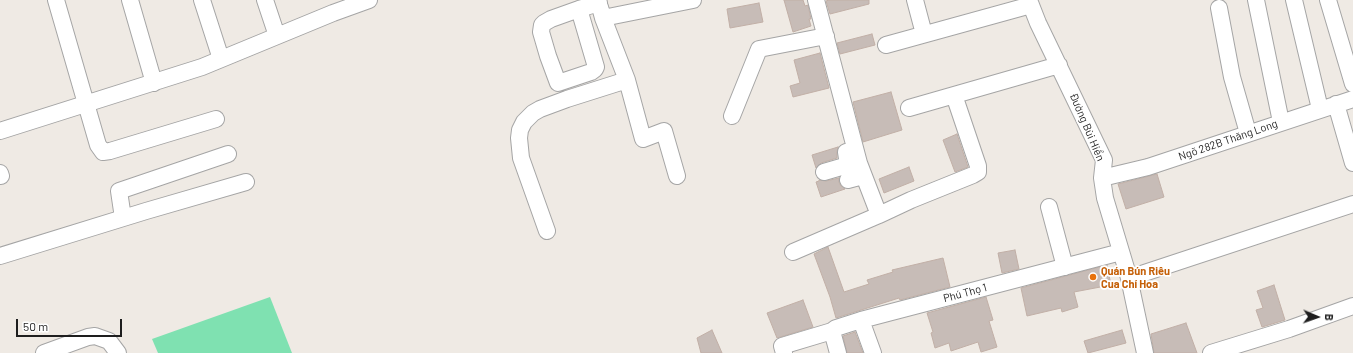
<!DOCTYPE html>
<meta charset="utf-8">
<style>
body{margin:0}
#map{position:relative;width:1353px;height:353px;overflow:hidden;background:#efeae4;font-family:Barlow,sans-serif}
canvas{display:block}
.north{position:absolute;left:1297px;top:297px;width:40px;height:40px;-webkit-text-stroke:3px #fff;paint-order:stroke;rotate:92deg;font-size:11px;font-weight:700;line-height:16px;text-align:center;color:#1e1e1e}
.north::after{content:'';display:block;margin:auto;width:14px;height:18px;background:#1e1e1e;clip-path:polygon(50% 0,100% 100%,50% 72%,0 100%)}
.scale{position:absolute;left:16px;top:319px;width:106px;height:18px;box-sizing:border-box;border:2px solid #1e1e1e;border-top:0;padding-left:5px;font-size:12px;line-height:14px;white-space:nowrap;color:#1e1e1e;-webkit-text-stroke:3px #fff;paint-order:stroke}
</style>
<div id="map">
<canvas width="1353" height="353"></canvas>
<div class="north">B</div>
<div class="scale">50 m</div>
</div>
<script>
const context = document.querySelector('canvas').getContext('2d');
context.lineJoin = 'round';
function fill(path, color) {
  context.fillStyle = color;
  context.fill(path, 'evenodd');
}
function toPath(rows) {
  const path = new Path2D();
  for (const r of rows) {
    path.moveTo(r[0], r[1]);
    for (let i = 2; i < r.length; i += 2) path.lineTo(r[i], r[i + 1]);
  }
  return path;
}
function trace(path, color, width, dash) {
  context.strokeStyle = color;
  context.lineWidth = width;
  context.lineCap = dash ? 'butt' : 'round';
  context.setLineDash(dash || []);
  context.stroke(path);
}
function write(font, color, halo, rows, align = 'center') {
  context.font = font + ' Barlow,sans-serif';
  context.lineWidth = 3.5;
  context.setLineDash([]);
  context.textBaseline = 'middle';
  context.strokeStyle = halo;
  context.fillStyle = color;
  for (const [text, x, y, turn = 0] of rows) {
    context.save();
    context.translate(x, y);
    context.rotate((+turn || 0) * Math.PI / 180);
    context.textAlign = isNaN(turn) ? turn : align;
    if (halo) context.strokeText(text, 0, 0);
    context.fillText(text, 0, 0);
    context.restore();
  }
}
fill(toPath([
 [270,297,292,353,158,353,152,339]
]), '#7fe1b1');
const building = toPath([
 [784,0,803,0,805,6,808,5,811,19,809,19,811,26,793,32,784,0],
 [829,0,869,0,869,4,830,14,826,1,829,0],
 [759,3,763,22,730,28,727,9,759,3],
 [872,34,875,45,840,54,837,43,872,34],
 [820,53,829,88,793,97,790,86,800,83,794,60,820,53],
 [891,92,902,130,863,142,853,102,891,92],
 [957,134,968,167,955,172,943,140,957,134],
 [838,147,837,153,837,158,821,163,816,168,812,155,838,147],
 [909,167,914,181,884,193,879,179,909,167],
 [1157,174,1164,197,1126,209,1118,184,1157,174],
 [839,178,839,182,841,186,845,189,821,197,816,182,819,181,819,180,826,181,839,178],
 [828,247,844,292,869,284,867,280,893,272,892,270,943,258,950,287,900,300,899,298,836,318,830,297,814,254,828,247],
 [1015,250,1019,269,1002,273,998,253,1015,250],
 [1107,265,1111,285,1074,292,1078,307,1062,312,1061,308,1027,316,1021,288,1107,265],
 [1274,285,1285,320,1262,327,1256,310,1263,308,1257,291,1274,285],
 [986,297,993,320,989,321,997,347,981,352,978,342,951,351,949,343,935,348,931,333,933,332,927,313,986,297],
 [803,300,813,327,777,338,767,313,803,300],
 [1186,323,1197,353,1154,353,1151,334,1186,323],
 [712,330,722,353,701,353,697,338,712,330],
 [1122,330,1126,343,1088,353,1084,341,1122,330],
 [855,332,863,353,847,353,843,336,855,332]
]);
fill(building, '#c7bcb7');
trace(building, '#c1afa6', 1);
const minor = toPath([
 [56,0,98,145,103,152,110,151,216,119],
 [130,0,154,83],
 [202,0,221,59],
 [265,0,277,36],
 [816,0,859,163,879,215],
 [915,0,924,34],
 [1029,0,1038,23,1104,160,1102,178,1105,198,1129,278,1145,353],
 [1256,0,1281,122],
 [1294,0,1320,109],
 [1328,0,1353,84],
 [600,7,603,18,693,0],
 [1219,8,1232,77,1248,133],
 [579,9,596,67,595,69,591,72,558,83,548,56,541,32,542,25,544,23,551,19,579,9,599,3],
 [603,18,627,80,643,139,664,131,677,176],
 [886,45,1031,5],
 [1336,104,1353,163],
 [909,108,1059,65],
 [732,116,759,49,826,36],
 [0,131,202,67,333,13,369,0],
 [824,172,848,165,846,152,852,150],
 [0,173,1,176],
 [1102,178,1148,167,1353,99],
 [848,180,863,176],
 [1049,207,1065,267],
 [123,218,119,191,228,154],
 [547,231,521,158,519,138,520,130,524,122,533,113,540,109,567,99,627,80],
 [793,252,879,215,911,200,973,175,978,172,978,166,954,95],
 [0,256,146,211,246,182],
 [1129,278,1353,204],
 [861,320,873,353],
 [44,353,88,337,95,336,109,341,118,353],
 [784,353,782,346,832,331],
 [838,353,832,331,836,328,861,320,1121,252],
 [1211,353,1289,329,1353,306]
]);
trace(minor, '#a5a5a5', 18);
trace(minor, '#fff', 16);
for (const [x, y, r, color] of [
 [1093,277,4,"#e8710a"]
]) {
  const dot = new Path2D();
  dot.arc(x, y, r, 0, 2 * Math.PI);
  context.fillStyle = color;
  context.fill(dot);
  trace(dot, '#fff', 1.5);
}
write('11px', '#1e1e1e', '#fff', [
 ["Đường Bùi Hiển",1087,127,67],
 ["Ngõ 282B Thăng Long",1228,140,-19],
 ["Phú Thọ 1",965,293,-15]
]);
write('bold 11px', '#c56008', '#fff', [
 ["Quán Bún Riêu",1101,271],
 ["Cua Chí Hoa",1101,284]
], 'left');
</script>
